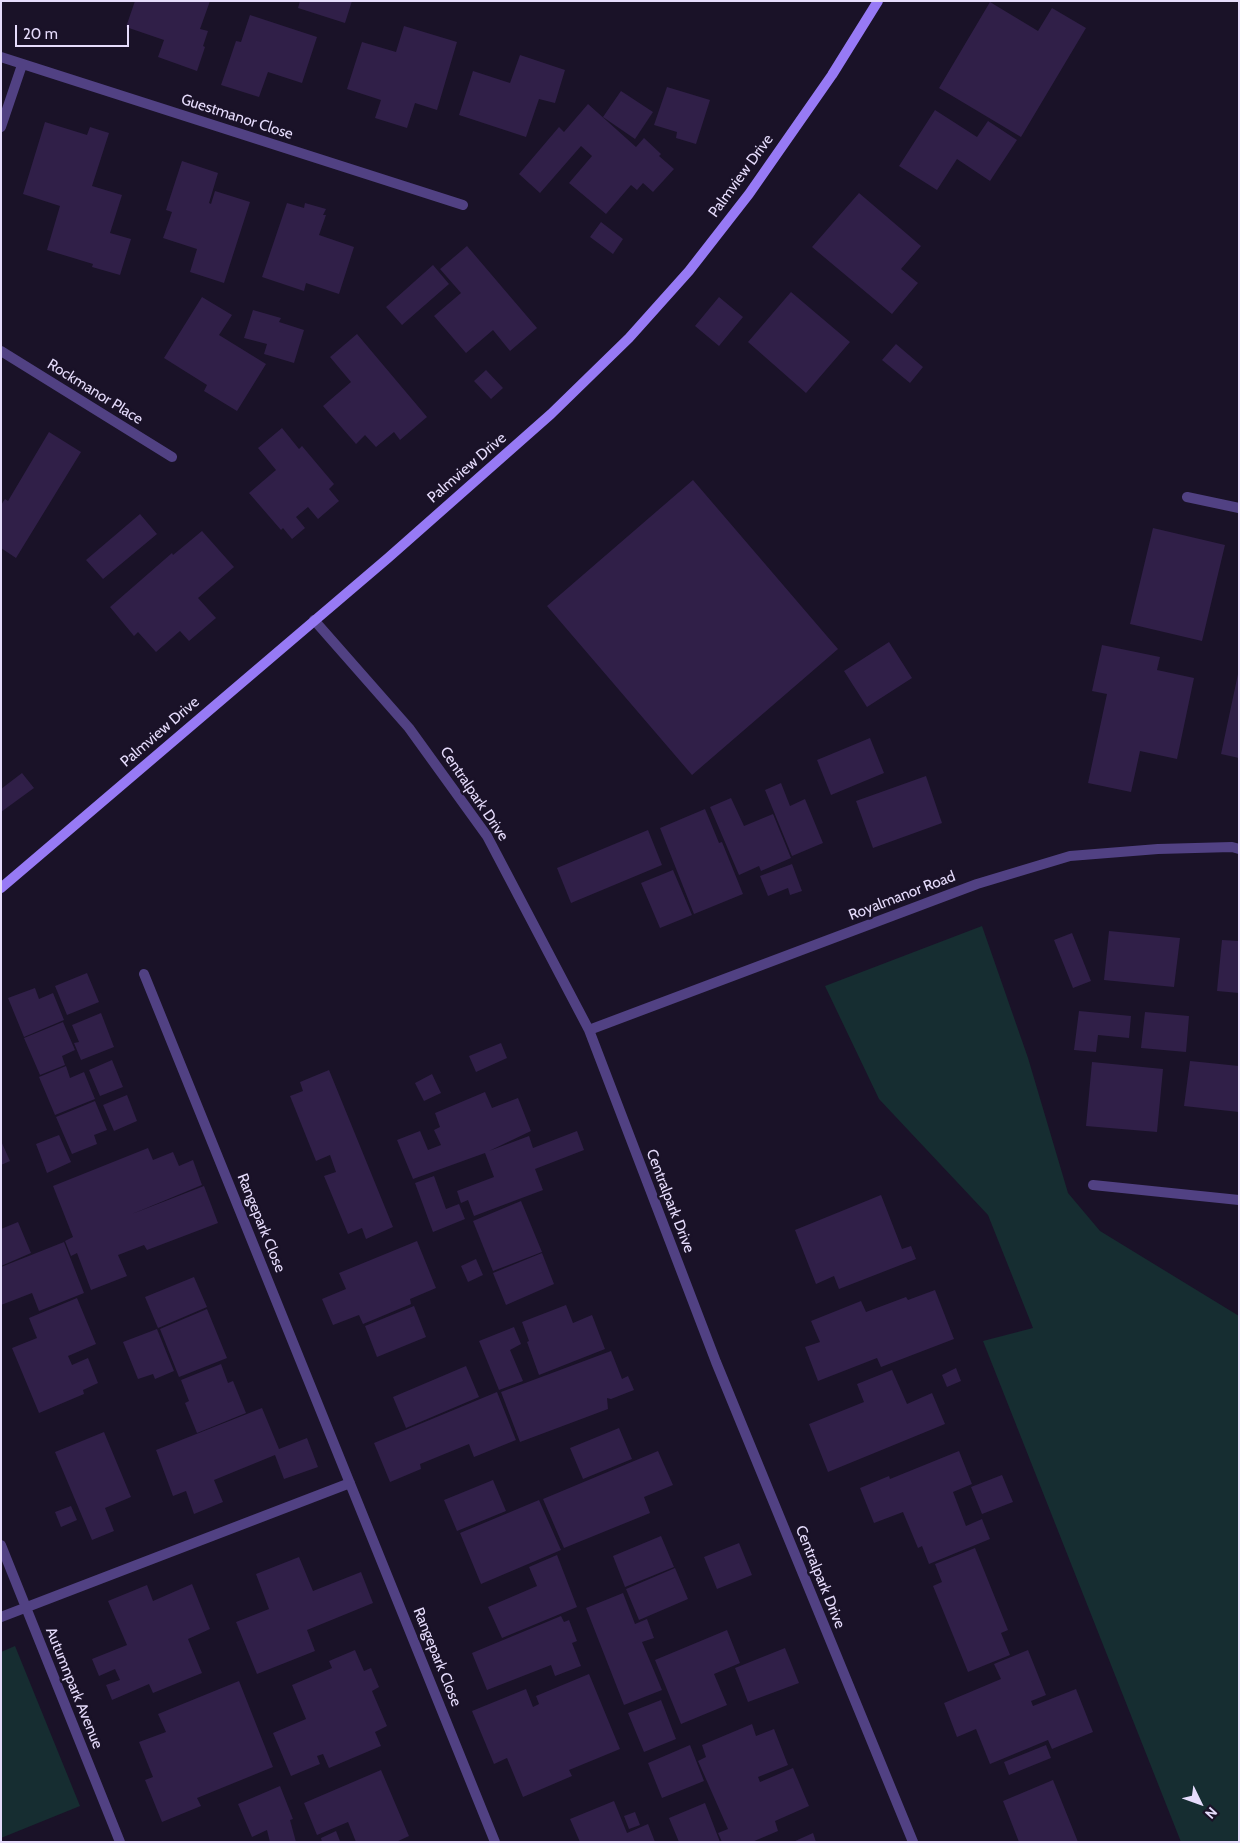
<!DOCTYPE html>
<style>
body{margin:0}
#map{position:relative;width:1240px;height:1843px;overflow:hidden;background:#1a1228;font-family:Cabin,sans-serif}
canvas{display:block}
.frame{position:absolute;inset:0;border:2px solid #e6dcfc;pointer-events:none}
.north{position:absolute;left:1175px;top:1778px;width:50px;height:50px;-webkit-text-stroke:4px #1a1228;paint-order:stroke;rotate:132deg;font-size:14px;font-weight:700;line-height:20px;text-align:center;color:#e6dcfc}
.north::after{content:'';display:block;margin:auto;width:18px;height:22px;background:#e6dcfc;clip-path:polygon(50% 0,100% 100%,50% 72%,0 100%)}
.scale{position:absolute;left:15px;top:25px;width:114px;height:22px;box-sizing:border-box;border:2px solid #e6dcfc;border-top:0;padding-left:6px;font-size:15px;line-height:18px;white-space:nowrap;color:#e6dcfc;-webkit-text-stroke:4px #1a1228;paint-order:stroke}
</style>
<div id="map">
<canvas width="1240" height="1843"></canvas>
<div class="frame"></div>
<div class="north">N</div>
<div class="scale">20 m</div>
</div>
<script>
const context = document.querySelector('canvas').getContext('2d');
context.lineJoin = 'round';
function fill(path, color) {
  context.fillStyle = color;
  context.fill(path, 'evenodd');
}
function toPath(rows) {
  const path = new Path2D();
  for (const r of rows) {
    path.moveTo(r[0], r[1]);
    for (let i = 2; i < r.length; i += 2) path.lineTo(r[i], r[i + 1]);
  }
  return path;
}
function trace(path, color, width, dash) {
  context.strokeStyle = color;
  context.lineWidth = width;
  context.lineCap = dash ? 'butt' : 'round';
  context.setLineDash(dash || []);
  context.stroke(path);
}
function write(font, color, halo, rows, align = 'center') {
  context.font = font + ' Cabin,sans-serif';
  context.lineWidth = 5;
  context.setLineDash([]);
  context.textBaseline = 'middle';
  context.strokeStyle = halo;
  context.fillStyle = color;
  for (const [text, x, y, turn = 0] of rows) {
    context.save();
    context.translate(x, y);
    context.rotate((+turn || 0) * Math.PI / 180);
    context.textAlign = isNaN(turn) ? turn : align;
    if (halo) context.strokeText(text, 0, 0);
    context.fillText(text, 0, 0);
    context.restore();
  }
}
fill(toPath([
 [982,926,1028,1058,1068,1193,1100,1231,1239,1316,1239,1842,1181,1842,983,1341,1033,1328,988,1215,879,1099,825,986],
 [15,1646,80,1806,1,1838,1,1652]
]), '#162d31');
fill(toPath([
 [135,1,210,1,200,29,208,31,203,46,205,47,197,71,158,57,164,40,126,27],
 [300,1,352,1,345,23,298,8],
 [990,2,1038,31,1052,8,1086,28,1021,137,939,88],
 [250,15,317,37,302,83,268,72,259,97,221,85,236,41,241,42],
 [404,26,457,42,437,110,415,103,407,128,375,118,381,100,347,89,362,42,396,52],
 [520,55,565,70,555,103,539,99,526,137,459,115,473,71,510,83],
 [667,87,710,100,696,144,676,138,677,132,654,125],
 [621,91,653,112,635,139,603,117],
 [588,104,636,147,644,138,661,154,659,156,674,169,653,192,643,183,637,190,631,185,606,214,569,183,592,156,581,146,540,193,519,174,559,127,564,132],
 [935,110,977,137,988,121,1017,140,990,181,957,159,937,190,899,166],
 [45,122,87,135,90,127,109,133,92,186,122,195,110,233,131,239,120,275,92,267,93,264,47,250,60,206,23,194],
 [182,161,218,173,209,203,211,204,215,191,250,202,224,283,190,272,197,249,163,238,172,212,166,210],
 [859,193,921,246,901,269,918,283,892,314,812,247],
 [287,203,304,208,305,203,326,209,323,215,326,215,319,235,354,247,339,294,306,283,304,291,262,277],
 [601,222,623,239,613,254,590,237],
 [467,246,537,328,510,351,493,330,466,353,434,316,461,293,440,269],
 [433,265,449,284,402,325,386,307],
 [791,292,850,342,806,393,748,342],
 [202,297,232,315,219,335,266,364,237,411,204,391,207,385,164,358],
 [719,297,743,317,719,346,695,326],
 [253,310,281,318,279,322,304,330,294,363,264,354,267,344,244,338],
 [357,334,427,417,400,440,394,432,376,447,365,435,356,444,323,406,351,382,330,357],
 [896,344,923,367,910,383,882,360],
 [486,370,503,388,491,399,474,381],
 [282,428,299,449,302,446,334,484,329,489,339,501,318,519,308,507,296,517,305,528,292,539,283,528,281,530,249,493,276,470,258,448],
 [49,432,81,452,16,558,1,548,1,505,5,499,8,501],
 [693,480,838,649,692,775,547,606],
 [140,514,157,534,103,579,86,560],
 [1153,528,1225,545,1202,641,1130,624],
 [202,531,234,567,198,598,216,618,189,641,180,631,156,652,138,632,134,636,110,607,172,553,173,555],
 [889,642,912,678,867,707,844,671],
 [1102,645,1160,657,1157,670,1194,678,1177,759,1140,751,1131,792,1088,783,1107,694,1092,691],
 [1238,674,1239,674,1239,758,1221,754],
 [870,738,884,773,831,795,817,760],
 [22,773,34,788,1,812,1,789],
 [926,776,942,823,873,848,856,801],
 [781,783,790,806,805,799,823,843,792,856,765,790],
 [731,798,744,826,773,814,791,858,761,871,759,866,739,875,710,807],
 [705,809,719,843,722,842,743,894,694,914,660,828],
 [648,830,662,865,571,903,557,868],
 [792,864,802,891,790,895,788,888,768,896,760,876],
 [673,870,692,915,660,928,641,883],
 [1109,931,1180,938,1174,987,1104,980],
 [1072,933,1091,981,1073,988,1054,940],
 [1222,940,1239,941,1239,993,1217,991],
 [87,973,99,1002,67,1015,55,986],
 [35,988,39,999,53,993,64,1020,24,1037,8,998],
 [1079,1011,1131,1016,1129,1038,1098,1035,1096,1052,1074,1050],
 [1145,1012,1189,1016,1186,1052,1141,1048],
 [101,1013,114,1047,81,1060,74,1043,79,1042,72,1025],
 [63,1022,75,1050,62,1056,65,1065,40,1075,24,1038],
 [501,1043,507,1058,476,1072,469,1056],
 [112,1060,123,1087,100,1096,89,1070],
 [1190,1061,1239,1066,1239,1112,1184,1106],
 [1092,1062,1163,1069,1157,1132,1086,1126],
 [66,1066,70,1078,84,1072,95,1099,55,1115,39,1077],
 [329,1070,393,1227,366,1239,362,1228,348,1234,324,1176,336,1172,330,1155,316,1161,290,1096,303,1091,300,1082],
 [432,1074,441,1093,424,1101,415,1083],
 [485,1092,492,1108,518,1098,531,1131,489,1151,529,1136,533,1148,577,1131,584,1150,535,1169,543,1190,474,1216,468,1200,461,1203,457,1191,494,1177,485,1153,413,1179,397,1140,420,1131,428,1150,441,1145,434,1130,440,1127,435,1113],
 [127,1095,137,1121,114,1131,103,1105],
 [95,1101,107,1130,94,1135,97,1144,72,1154,56,1117],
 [59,1135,71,1162,47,1173,36,1144],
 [1,1141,10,1161,1,1165],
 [148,1148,153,1160,173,1152,179,1166,193,1160,202,1185,132,1214,204,1186,218,1223,147,1250,144,1245,118,1255,127,1276,91,1290,77,1253,71,1256,65,1241,73,1237,53,1186],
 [434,1176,446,1209,459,1204,465,1219,433,1232,415,1183],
 [881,1195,902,1249,911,1246,916,1259,839,1289,834,1276,816,1284,795,1230],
 [521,1201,542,1252,493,1271,473,1221],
 [18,1222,31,1253,1,1266,1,1229],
 [417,1241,436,1288,410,1299,411,1304,363,1324,359,1315,333,1325,322,1299,346,1289,339,1273],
 [64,1242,84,1293,39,1311,32,1293,1,1305,1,1267],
 [542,1253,554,1284,506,1305,493,1273],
 [476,1259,483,1275,468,1282,461,1266],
 [194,1277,207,1307,158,1328,145,1297],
 [935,1290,954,1339,881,1367,877,1358,818,1381,805,1347,820,1342,811,1321,861,1301,866,1312,906,1297,908,1300],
 [77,1298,96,1344,68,1356,72,1365,88,1358,98,1383,83,1390,84,1394,39,1413,12,1348,37,1338,29,1318],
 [566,1305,573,1323,592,1315,605,1349,539,1375,527,1342,529,1341,522,1322],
 [414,1306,426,1337,377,1357,365,1326],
 [207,1309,227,1358,179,1377,160,1329],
 [514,1327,521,1344,510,1350,523,1381,499,1390,479,1341],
 [157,1329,174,1371,155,1379,153,1374,138,1379,123,1342],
 [611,1351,622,1379,628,1376,634,1390,611,1399,607,1398,608,1409,520,1442,501,1392],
 [221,1364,228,1383,233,1381,246,1413,197,1433,185,1403,189,1401,181,1380],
 [466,1366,479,1397,406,1428,393,1397],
 [956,1368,961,1381,947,1387,942,1375],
 [892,1370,907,1404,932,1393,945,1424,828,1472,809,1424,864,1402,857,1384],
 [497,1392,516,1440,474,1457,469,1444,420,1464,421,1469,390,1482,374,1443],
 [262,1408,279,1449,307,1438,318,1467,284,1479,275,1455,214,1480,223,1502,194,1514,186,1491,173,1496,156,1450],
 [619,1428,632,1459,583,1479,570,1448],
 [104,1432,131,1497,105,1508,114,1531,92,1540,55,1452],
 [658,1451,673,1485,644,1497,650,1513,564,1548,543,1499],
 [959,1451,972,1484,953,1492,966,1526,982,1519,990,1539,929,1564,922,1546,918,1548,903,1512,874,1523,860,1488,889,1476,890,1479],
 [1002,1475,1013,1502,982,1514,971,1487],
 [493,1480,506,1511,457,1531,444,1500],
 [539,1500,561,1550,481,1584,460,1533],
 [71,1506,77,1520,61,1527,55,1512],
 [661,1536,674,1567,625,1587,613,1556],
 [739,1543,752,1575,717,1589,704,1557],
 [975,1548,1008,1630,1001,1633,1010,1655,968,1672,933,1586,942,1582,935,1564],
 [557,1555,577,1607,502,1638,488,1607,537,1586,529,1567],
 [299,1557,313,1591,361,1572,373,1603,307,1630,315,1651,257,1674,236,1622,269,1609,256,1574],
 [675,1568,688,1599,639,1620,626,1589],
 [192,1584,210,1629,188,1639,202,1673,153,1693,149,1684,112,1700,106,1685,120,1680,115,1669,99,1676,92,1659,127,1645,108,1601,147,1585,153,1601],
 [623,1593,635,1624,647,1619,654,1638,642,1642,662,1690,624,1705,586,1608],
 [561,1616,564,1622,569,1620,577,1641,572,1643,581,1666,555,1676,551,1665,487,1690,472,1653],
 [727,1630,740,1663,714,1674,727,1705,681,1724,655,1660],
 [785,1648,799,1683,748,1702,735,1668],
 [355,1650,364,1671,371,1668,379,1687,372,1691,387,1726,375,1732,381,1746,329,1768,323,1754,317,1756,320,1764,291,1776,273,1733,306,1719,292,1685,332,1668,329,1661],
 [1028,1650,1046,1695,1031,1701,1033,1706,1076,1689,1093,1732,1052,1749,1048,1740,990,1764,976,1729,957,1737,944,1703,1001,1679,994,1664],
 [589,1674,620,1749,569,1770,572,1776,523,1797,507,1758,494,1764,472,1711,526,1689,533,1707,539,1704,536,1696],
 [239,1681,273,1767,197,1798,201,1806,162,1822,145,1780,153,1777,139,1742,166,1732,158,1714],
 [661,1700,676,1739,644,1752,628,1713],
 [752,1724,756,1736,774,1729,788,1765,758,1777,760,1782,793,1768,809,1806,775,1821,778,1831,752,1842,722,1842,718,1833,728,1829,698,1761,706,1757,702,1745],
 [690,1745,704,1781,662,1798,648,1763],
 [1046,1745,1051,1758,1009,1775,1004,1762],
 [381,1770,409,1836,396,1842,356,1842,348,1822,317,1835,304,1803],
 [1053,1780,1078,1842,1019,1842,1003,1801],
 [280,1786,293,1819,290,1820,296,1842,270,1842,267,1830,252,1837,238,1804],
 [614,1801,627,1833,648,1824,655,1842,580,1842,570,1819],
 [705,1803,720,1842,679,1842,669,1818],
 [635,1812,640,1825,629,1829,624,1816],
 [336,1831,340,1841,322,1842,321,1838],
 [813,1833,816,1842,793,1842]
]), '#301f48');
trace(toPath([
 [1,57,463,205],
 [1,127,22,65],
 [1,351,172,457],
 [1187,497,1239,508],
 [314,620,409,728,487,836,589,1030,716,1362,913,1842],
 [144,974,495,1842],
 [589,1030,977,884,1070,856,1158,849,1232,847,1239,849],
 [1093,1185,1239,1200],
 [1,1545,120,1842],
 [1,1617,350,1483]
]), '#514183', 10);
trace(toPath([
 [1,888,388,558,551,414,629,338,689,271,749,194,832,75,878,1]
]), '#977af5', 10);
write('15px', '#e6dcfc', '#1a1228', [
 ["Guestmanor Close",237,117,18],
 ["Palmview Drive",741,176,-54],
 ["Rockmanor Place",95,392,32],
 ["Palmview Drive",467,468,-41],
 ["Palmview Drive",160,732,-41],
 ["Centralpark Drive",474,794,56],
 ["Royalmanor Road",902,896,-21],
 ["Centralpark Drive",670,1201,69],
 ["Rangepark Close",261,1223,68],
 ["Centralpark Drive",820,1577,68],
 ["Rangepark Close",437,1657,68],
 ["Autumnpark Avenue",74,1688,68]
]);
</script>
